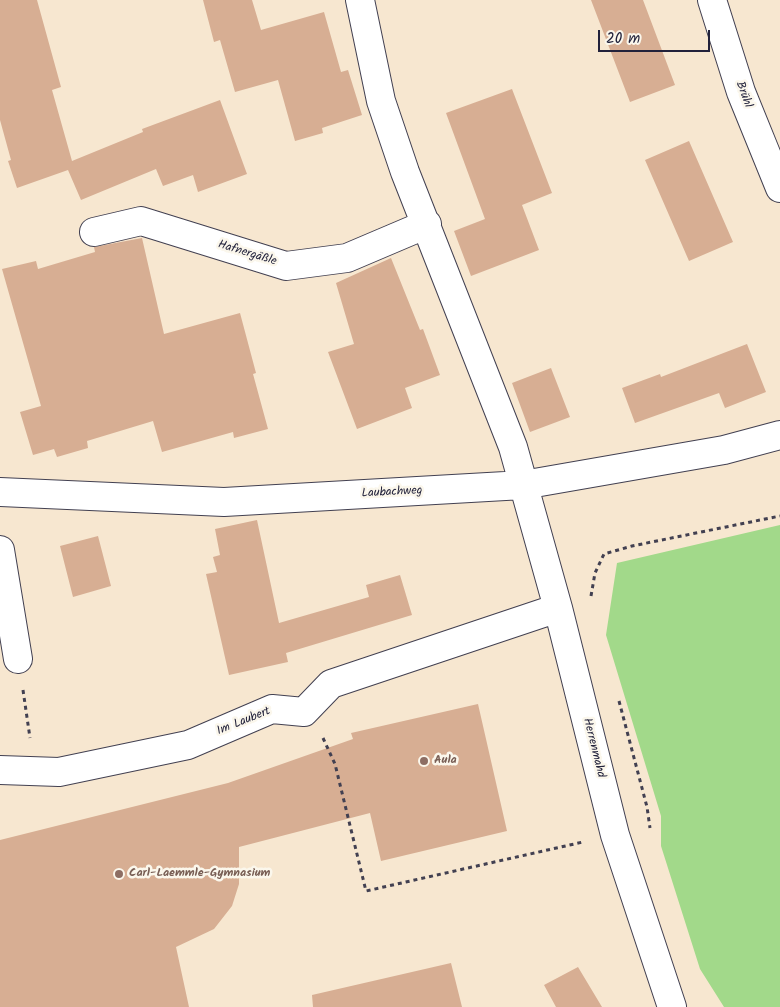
<!DOCTYPE html>
<html>
<head>
<meta charset="utf-8">
<style>
	body { margin:0 }
	#map { position:relative; width:780px; height:1007px; overflow:hidden; background:#f7e7d0; font-family:Kalam,sans-serif }
	canvas { display:block }
	.scale { position:absolute; left:598px; top:30px; width:112px; height:22px; box-sizing:border-box; border:2px solid #22223b; border-top:0; padding-left:6px; font-size:15px; line-height:18px; white-space:nowrap; color:#22223b; -webkit-text-stroke:4px #fbf7ec; paint-order:stroke }
</style>
</head>
<body>
<div id="map">
<canvas width="780" height="1007"></canvas>
<div class="scale">20 m</div>
</div>
<script>
const ctx = document.querySelector('canvas').getContext('2d');
ctx.lineJoin = 'round';
function paint(path, color) {
  ctx.fillStyle = color;
  ctx.fill(path, 'evenodd');
}
function trace(path, color, width, dash) {
  ctx.strokeStyle = color;
  ctx.lineWidth = width;
  ctx.lineCap = dash ? 'butt' : 'round';
  ctx.setLineDash(dash || []);
  ctx.stroke(path);
}
function label(font, color, halo, rows, align = 'center') {
  ctx.font = font + ' Kalam,sans-serif';
  ctx.lineWidth = 5;
  ctx.setLineDash([]);
  ctx.textBaseline = 'middle';
  ctx.strokeStyle = halo;
  ctx.fillStyle = color;
  for (const [text, x, y, turn = 0] of rows) {
    ctx.save();
    ctx.translate(x, y);
    ctx.rotate((+turn || 0) * Math.PI / 180);
    ctx.textAlign = isNaN(turn) ? turn : align;
    if (halo) ctx.strokeText(text, 0, 0);
    ctx.fillText(text, 0, 0);
    ctx.restore();
  }
}
paint(new Path2D(`
	M780,525V1007H724L700,969L661,846V816L606,635L617,563Z`), '#a2d98a');
paint(new Path2D(`
	M0,0H37L61,87L52,90L72,161L143,132L142,129L220,100L247,174L198,192L193,175L163,186L156,169L81,200L68,170L17,188L8,161L11,160L0,120Z
	M203,0H252L261,30L324,12L341,72L348,70L362,115L322,128L323,133L295,141L278,80L235,92L220,40L214,42Z
	M591,0H643L675,85L630,102Z
	M512,89L552,193L522,205L539,250L471,276L454,231L485,219L446,113Z
	M689,141L733,242L689,261L645,160Z
	M142,238L164,334L240,313L256,373L253,374L268,429L234,438L233,432L162,452L153,421L87,441L88,448L57,457L54,449L33,455L20,412L41,406L2,269L36,261L38,269L95,252L94,247Z
	M391,258L420,330L423,329L440,375L405,388L412,408L357,429L328,352L354,344L336,283Z
	M747,344L766,392L725,408L719,393L635,423L622,388L660,374L661,377Z
	M551,368L570,417L530,432L512,383Z
	M257,520L279,623L369,597L366,585L400,575L412,615L286,653L288,662L229,675L206,574L217,572L213,557L220,555L215,529Z
	M98,536L111,586L73,597L60,546Z
	M478,704L507,831L381,861L370,813L239,847V884L232,906L214,929L176,947L189,1007H0V840L228,783L353,739L351,733Z
	M451,963L462,1007H313L312,995Z
	M578,967L602,1007H556L544,985Z`), '#d7ae93');
const minor = new Path2D(`
	M360,0L381,101L405,172L513,447L558,608L615,835L672,1007
	M712,0L741,92L780,188
	M94,232L141,221L286,266L347,258L427,224
	M0,492L224,502L523,485L724,450L780,435
	M0,550L18,659
	M0,770L59,772L188,745L272,709L304,712L331,684L558,608`);
trace(minor, '#424051', 30);
trace(new Path2D(`
	M591,596L595,573L604,554L632,546L780,516
	M23,690L30,738
	M619,701L647,807L650,828
	M323,738L335,764L366,891L583,842`), '#424051', 3, [4, 4]);
trace(minor, '#fff', 28);
for (const [x, y, r, color] of [
	[424,761,5,"#8d6e63"],
	[119,874,5,"#8d6e63"]
]) {
  const dot = new Path2D();
  dot.arc(x, y, r, 0, 2 * Math.PI);
  ctx.fillStyle = color;
  ctx.fill(dot);
  trace(dot, '#fbf7ec', 2);
}
label('12px', '#22223b', '#fbf7ec', [
	["Brühl",743,95,70],
	["Hafnergäßle",247,254,17],
	["Laubachweg",392,493,-3],
	["Im Laubert",244,722,-22],
	["Herrenmahd",593,748,76]
]);
label('bold 12px', '#785e54', '#fbf7ec', [
	["Aula",434,761],
	["Carl-Laemmle-Gymnasium",129,874]
], 'left');
</script>
</body>
</html>
